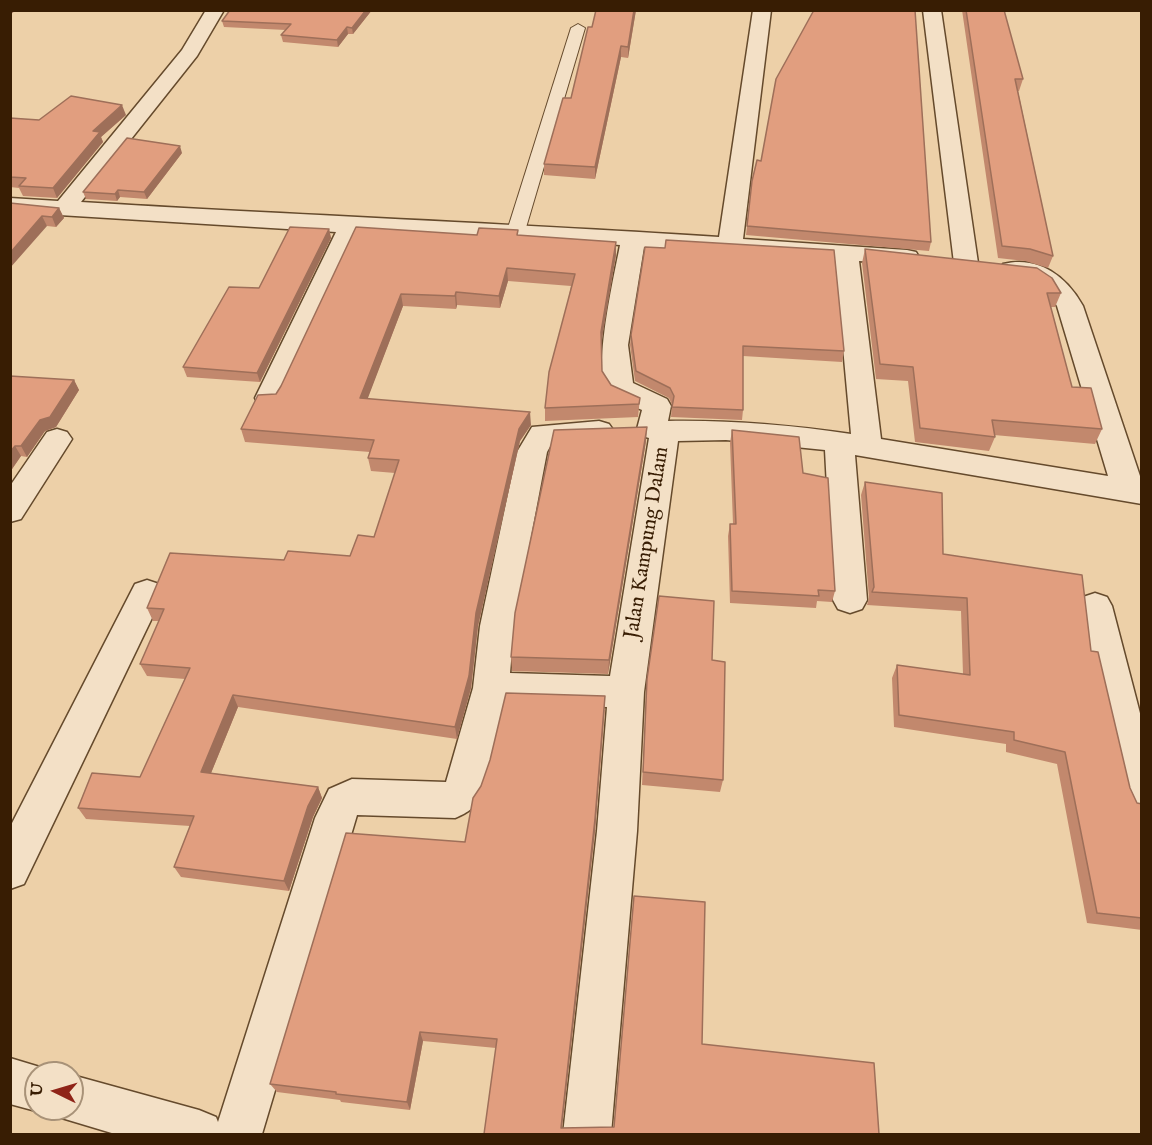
<!DOCTYPE html>
<html>
<head>
<meta charset="utf-8">
<style>
	body { margin:0 }
	#map { position:relative; width:1152px; height:1145px; overflow:hidden; background:#edd0a8; font-family:"IM FELL English",serif }
	canvas { display:block }
	.frame { position:absolute; inset:0; border:12px solid #381d03; pointer-events:none }
	.north { position:absolute; left:24px; top:1061px; width:60px; height:60px; box-sizing:border-box; background:#f3e0c6; border:2px solid #a89278; border-radius:50%; rotate:275deg; font-size:16px; font-weight:700; line-height:24px; text-align:center; color:#381d03 }
	.north::after { content:''; display:block; margin:auto; width:21px; height:27px; background:#8f2418; clip-path:polygon(50% 0,100% 100%,50% 72%,0 100%) }
</style>
</head>
<body>
<div id="map">
<canvas width="1152" height="1145"></canvas>
<div class="frame"></div>
<div class="north">U</div>
</div>
<script>
const ctx = document.querySelector('canvas').getContext('2d');
ctx.lineJoin = 'round';
function trace(path, color, width, dash) {
  ctx.strokeStyle = color;
  ctx.lineWidth = width;
  ctx.lineCap = dash ? 'butt' : 'round';
  ctx.setLineDash(dash || []);
  ctx.stroke(path);
}
function paint(path, color) {
  ctx.fillStyle = color;
  ctx.fill(path, 'evenodd');
}
function label(font, color, halo, rows, align = 'center') {
  ctx.font = font + ' "IM FELL English",serif';
  ctx.lineWidth = 4.5;
  ctx.setLineDash([]);
  ctx.textBaseline = 'middle';
  ctx.strokeStyle = halo;
  ctx.fillStyle = color;
  for (const [text, x, y, turn = 0] of rows) {
    ctx.save();
    ctx.translate(x, y);
    ctx.rotate((+turn || 0) * Math.PI / 180);
    ctx.textAlign = isNaN(turn) ? turn : align;
    if (halo) ctx.strokeText(text, 0, 0);
    ctx.fillText(text, 0, 0);
    ctx.restore();
  }
}
const lane = new Path2D(`
	M578,24L585,28L525,231L516,237L509,235L507,231L571,28Z`);
const street = new Path2D(`
	M206,10H224L197,56L81,202C293,215 506,223 719,237L753,10H771L743,239L907,250L916,252L919,257L916,262L907,264L859,261L881,439L1108,476L1057,306C1044,282 1028,280 1003,274L1000,269L1003,264C1039,255 1067,277 1083,306L1142,482V504L855,455L867,600L862,609L850,613L838,609L833,600L825,450L726,440L678,441L644,692L637,831L611,1134H563L597,831L607,707L505,704L481,794C475,808 469,812 455,818L357,815L262,1134H115L55,1116L53,1109H72V1075L199,1110L216,1117L218,1122L315,818L329,789L352,779L446,782L473,688L480,626L517,452L532,427L599,421L609,424L614,431L609,438L552,443L547,452L514,626L510,673L610,676L649,438L642,436L637,429L642,410C632,405 616,401 608,393C591,374 615,272 620,245L516,238L359,233L283,398L279,405L269,407L259,405L255,398L336,232L10,212V198L58,201L182,50ZM644,247L835,260L851,434C790,425 730,420 668,421L671,406L667,399L633,383L628,345Z
	M923,10H941L978,263L975,268L966,270L957,268L954,263Z
	M57,429L67,432L72,439L21,519L10,522V486L47,432Z
	M147,580L159,584L164,593L24,884L10,889V827L135,584Z
	M1095,593L1107,597L1112,606L1142,721V817L1128,812L1122,799L1078,606L1083,597Z
	M10,1058L53,1071L36,1073V1109H42L36,1111L10,1104Z`);
trace(lane, '#654a2c', 2);
trace(street, '#654a2c', 3);
paint(lane, '#f3e0c6');
paint(street, '#f3e0c6');
paint(new Path2D(`
	M372,10L353,34H348L338,47L283,42L281,35L286,30L224,27L222,21Z
	M596,10H636L628,58L621,57L595,179L544,175V164L571,98L592,27Z
	M962,10H1004L1023,79L1019,91H1018L1053,256L1048,268L1025,261L998,258Z
	M126,115L101,137L103,142L57,198L23,196L19,188L10,187V118L39,120Z
	M182,153L147,199L120,197L117,201L86,199L83,192Z
	M752,181L931,242L929,251L746,235Z
	M10,203L59,208L64,218L56,227L47,226Z
	M329,229L331,238L260,382L187,377L183,367Z
	M477,235H518L616,242V255L601,342L602,371L611,385L640,398L638,417L545,421V408L571,286L508,281L500,308L457,305L456,309L403,306L367,399L531,425L520,441L478,626L471,688L457,739L238,707L211,773L318,787L322,798L313,817L289,891L181,877L174,867L190,826L86,819L78,808L140,777L185,679L147,676L140,664L159,621H153L147,608L284,560L350,556L374,537L395,473L371,471L368,458L370,452L245,442L241,429L276,394L281,386Z
	M865,249L1061,293L1055,307H1051L1072,387L1102,429L1095,444L994,435L995,437L989,451L915,442L908,381L876,379L862,263Z
	M631,335L844,351L842,362L743,356V410L742,420L671,417L672,405L669,398L635,381L630,345Z
	M10,376L74,380L79,390L56,427L45,431L27,457L21,456L10,472Z
	M732,430L803,473L835,591L832,602L817,601L816,608L730,603L728,536L730,524H733L730,443Z
	M646,441L608,674L512,671L511,657Z
	M865,482L943,554L1091,651L1130,788L1137,803L1142,804V930L1087,923L1057,764L1006,752V744L894,727L892,678L897,665L963,674L961,611L867,605L869,598L861,495Z
	M647,679L723,780L720,792L642,785Z
	M605,709L595,831L562,1128L614,1127L702,1044L879,1134H484L496,1048L423,1041L410,1110L341,1102L340,1100L277,1092L270,1084L465,842Z`), '#c2886d');
paint(new Path2D(`
	M10,10H16L10,15Z
	M366,10H372L353,34L352,28Z
	M634,10H636L628,58V47Z
	M347,27L348,34L338,47L337,40Z
	M621,46V57L595,179V167Z
	M122,105L126,115L101,137L103,142L57,198L53,188L93,131Z
	M180,146L182,153L147,199L144,192Z
	M118,190L120,197L117,201L115,194Z
	M59,208L64,218L56,227L52,217Z
	M42,216L47,226L10,268V253Z
	M329,229L331,238L260,382L257,373Z
	M616,242V255L601,345V332Z
	M507,268L508,281L500,308L499,296Z
	M456,292L457,305L456,309L455,296Z
	M401,294L403,306L363,411L360,398Z
	M74,380L79,390L56,427L45,431L27,457L21,446L40,420Z
	M530,412L531,425L520,441L478,626L471,688L457,739L455,727L476,613L519,429Z
	M647,427L646,441L608,674L609,660Z
	M15,446L21,456L10,472V452Z
	M233,695L238,707L207,783L201,772Z
	M605,696L595,831L561,1134V1128Z
	M318,787L322,798L313,817L289,891L284,881L308,806Z
	M420,1032L423,1041L410,1110L407,1102Z`), '#9e6f59');
const building = new Path2D(`
	M230,10H366L352,28L347,27L337,40L281,35L291,24L222,21Z
	M596,10H634L628,47L621,46L595,167L544,164L563,98H571L588,27H592Z
	M814,10H915L931,242L747,226L752,181L757,160L761,161L776,79Z
	M966,10H1004L1023,79H1015L1053,256L1030,249L1002,246Z
	M71,96L122,105L93,131L100,132L53,188L19,186L26,178L10,177V118L39,120Z
	M127,138L180,146L144,192L118,190L115,194L83,192Z
	M10,203L59,208L52,217L42,216L10,253Z
	M290,227L329,229L257,373L183,367L229,287L259,288Z
	M356,227L477,235L479,228L518,230L517,235L616,242L601,332L602,371L611,385L640,398L639,404L545,408L549,372L575,274L507,268L499,296L456,292L455,296L401,294L360,398L530,412L519,429L476,613L469,676L455,727L233,695L201,772L318,787L308,806L284,881L174,867L194,816L78,808L92,773L140,777L190,668L140,664L164,609L147,608L170,553L284,560L288,551L350,556L358,535L374,537L399,460L368,458L374,440L241,429L258,395L276,394L281,386Z
	M666,240L834,250L844,351L743,346V410L672,407L674,396L670,388L636,371L631,335L645,247L665,248Z
	M865,249L1037,268L1052,278L1061,293H1047L1072,387L1091,388L1102,429L992,420L995,437L920,428L913,367L880,364Z
	M10,376L74,380L50,417L40,420L21,446H15L10,452Z
	M647,427L609,660L511,657L515,613L554,430Z
	M732,430L799,437L803,473L828,478L835,591L818,590L819,596L732,591L730,524H736Z
	M865,482L942,493L943,554L1082,575L1091,651L1098,652L1130,788L1137,803L1142,804V918L1097,913L1065,752L1014,740V732L899,715L897,665L970,675L967,598L872,592L874,587Z
	M659,596L714,601L712,660L725,662L723,780L643,772L647,679Z
	M506,693L605,696L595,819L561,1128L614,1127L634,896L705,902L702,1044L874,1063L879,1134H484L497,1039L420,1032L407,1102L336,1094V1092L270,1084L346,833L465,842L473,798L481,786L490,760Z`);
paint(building, '#e19e7f');
trace(building, '#9e6f59', 1.5);
label('21px', '#381d03', '#f3e0c6', [
	["Jalan Kampung Dalam",648,543,-81]
]);
</script>
</body>
</html>
